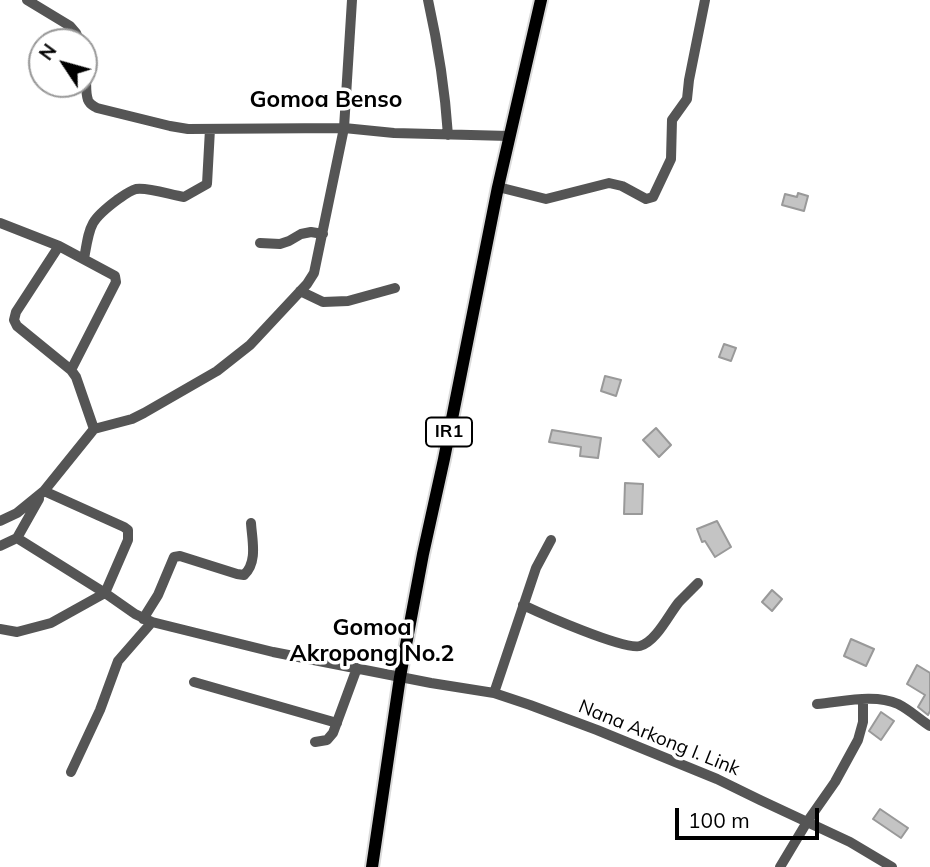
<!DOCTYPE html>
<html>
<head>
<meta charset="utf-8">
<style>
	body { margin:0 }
	#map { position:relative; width:930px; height:867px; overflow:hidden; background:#fff; font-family:Mulish,sans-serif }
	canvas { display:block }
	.north { position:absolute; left:28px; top:28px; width:70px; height:70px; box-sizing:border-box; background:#fff; border:2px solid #999; border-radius:50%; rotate:306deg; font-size:19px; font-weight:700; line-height:28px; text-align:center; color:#000 }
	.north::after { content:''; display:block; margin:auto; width:24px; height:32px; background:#000; clip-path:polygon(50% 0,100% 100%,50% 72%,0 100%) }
	.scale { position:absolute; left:675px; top:808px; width:144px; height:32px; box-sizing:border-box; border:4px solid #000; border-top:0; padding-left:9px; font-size:21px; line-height:24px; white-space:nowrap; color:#000; -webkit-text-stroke:5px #fff; paint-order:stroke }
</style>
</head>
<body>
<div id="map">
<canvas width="930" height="867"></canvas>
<div class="north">N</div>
<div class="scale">100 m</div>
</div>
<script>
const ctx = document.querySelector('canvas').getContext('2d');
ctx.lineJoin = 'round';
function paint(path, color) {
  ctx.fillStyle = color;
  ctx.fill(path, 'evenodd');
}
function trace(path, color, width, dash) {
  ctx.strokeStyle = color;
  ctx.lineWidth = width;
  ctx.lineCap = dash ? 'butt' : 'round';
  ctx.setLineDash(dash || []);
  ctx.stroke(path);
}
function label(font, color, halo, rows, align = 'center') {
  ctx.font = font + ' Mulish,sans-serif';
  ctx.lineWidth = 7;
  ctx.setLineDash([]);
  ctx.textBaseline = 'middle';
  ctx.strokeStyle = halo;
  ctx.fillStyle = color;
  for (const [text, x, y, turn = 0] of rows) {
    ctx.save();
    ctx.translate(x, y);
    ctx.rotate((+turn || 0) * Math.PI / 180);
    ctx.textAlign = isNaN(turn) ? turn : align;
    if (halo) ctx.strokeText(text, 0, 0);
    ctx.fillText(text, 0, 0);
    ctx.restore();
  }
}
const building = new Path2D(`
	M798,193L808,196L804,211L782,205L785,194L797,197Z
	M724,344L736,348L731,361L719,357Z
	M605,376L621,380L616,396L601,391Z
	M656,428L671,445L659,457L643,440Z
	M552,430L601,438L598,458L580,456L581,447L549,442Z
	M625,483L643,484L642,514H624Z
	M717,521L731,547L715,557L705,541L702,542L697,529Z
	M772,590L782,599L772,611L762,602Z
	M851,639L874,649L866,666L844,656Z
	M917,665L930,673V711L928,715L918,707L925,695L907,684Z
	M881,712L894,721L881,740L869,731Z
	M880,809L908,828L901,838L873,819Z`);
paint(building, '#c4c4c4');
trace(building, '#999', 2);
const major = new Path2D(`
	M372,867L400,677L423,554L444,459L498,187L541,0`);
trace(major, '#dbdbdb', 16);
trace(new Path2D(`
	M27,0L70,26L76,33L80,42
	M428,0C438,45 445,89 448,135
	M84,51C90,66 83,86 88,100C90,105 92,105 97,108L170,126L188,129L344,128L394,133L509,136
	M498,187L546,199L609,183L622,186L646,199L653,197L671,159L672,120L687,99L689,80L705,0
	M0,223L59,246L115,276L116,282L71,370
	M260,243L280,244L289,241L301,234L311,232L323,234
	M59,246L16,312L14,320L17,326L71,370L76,377L94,429
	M84,259C90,225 89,221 117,200C123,196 129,191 136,189C148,187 171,195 184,197L207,184L210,129
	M300,291L323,302L348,301L395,288
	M0,521L17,513L44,491L94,429L132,419L144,413L217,371L250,345L307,284L314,273L344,128L352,0
	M17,538L105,593L135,614L152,622L273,652L431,683L494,693L530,705L597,730L717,779L760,800L850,842L892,867
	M0,546L17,538L39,499
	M523,605C542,614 623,650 640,646C656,642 669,614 679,602C685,596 692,589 698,583
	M143,619L158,595L174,557L180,556L237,574L244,575C258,562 252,540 251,523
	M0,629L17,632L51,623L105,593L128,540V530L124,527L44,491
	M194,682L337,723
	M494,693L536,568L551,540
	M817,704C842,702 874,693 898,704C910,710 919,719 930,726
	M315,742L327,740L333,733L357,668
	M71,772L100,710L118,661L152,622
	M780,867L807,822L835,782L858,740L863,722V700`), '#555', 10);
trace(major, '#000', 12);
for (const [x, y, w] of [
	[449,432,46]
]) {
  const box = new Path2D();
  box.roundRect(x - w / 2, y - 14.5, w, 29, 5);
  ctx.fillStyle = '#fff';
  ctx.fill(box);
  trace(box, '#000', 2);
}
label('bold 18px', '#000', null, [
	["IR1",449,432]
]);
label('19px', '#000', '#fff', [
	["Nana Arkong I. Link",659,738,22]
]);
label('bold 23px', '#000', '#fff', [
	["Gomoa Benso",326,100],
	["Gomoa",372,628],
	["Akropong No.2",372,654]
]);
</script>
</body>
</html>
